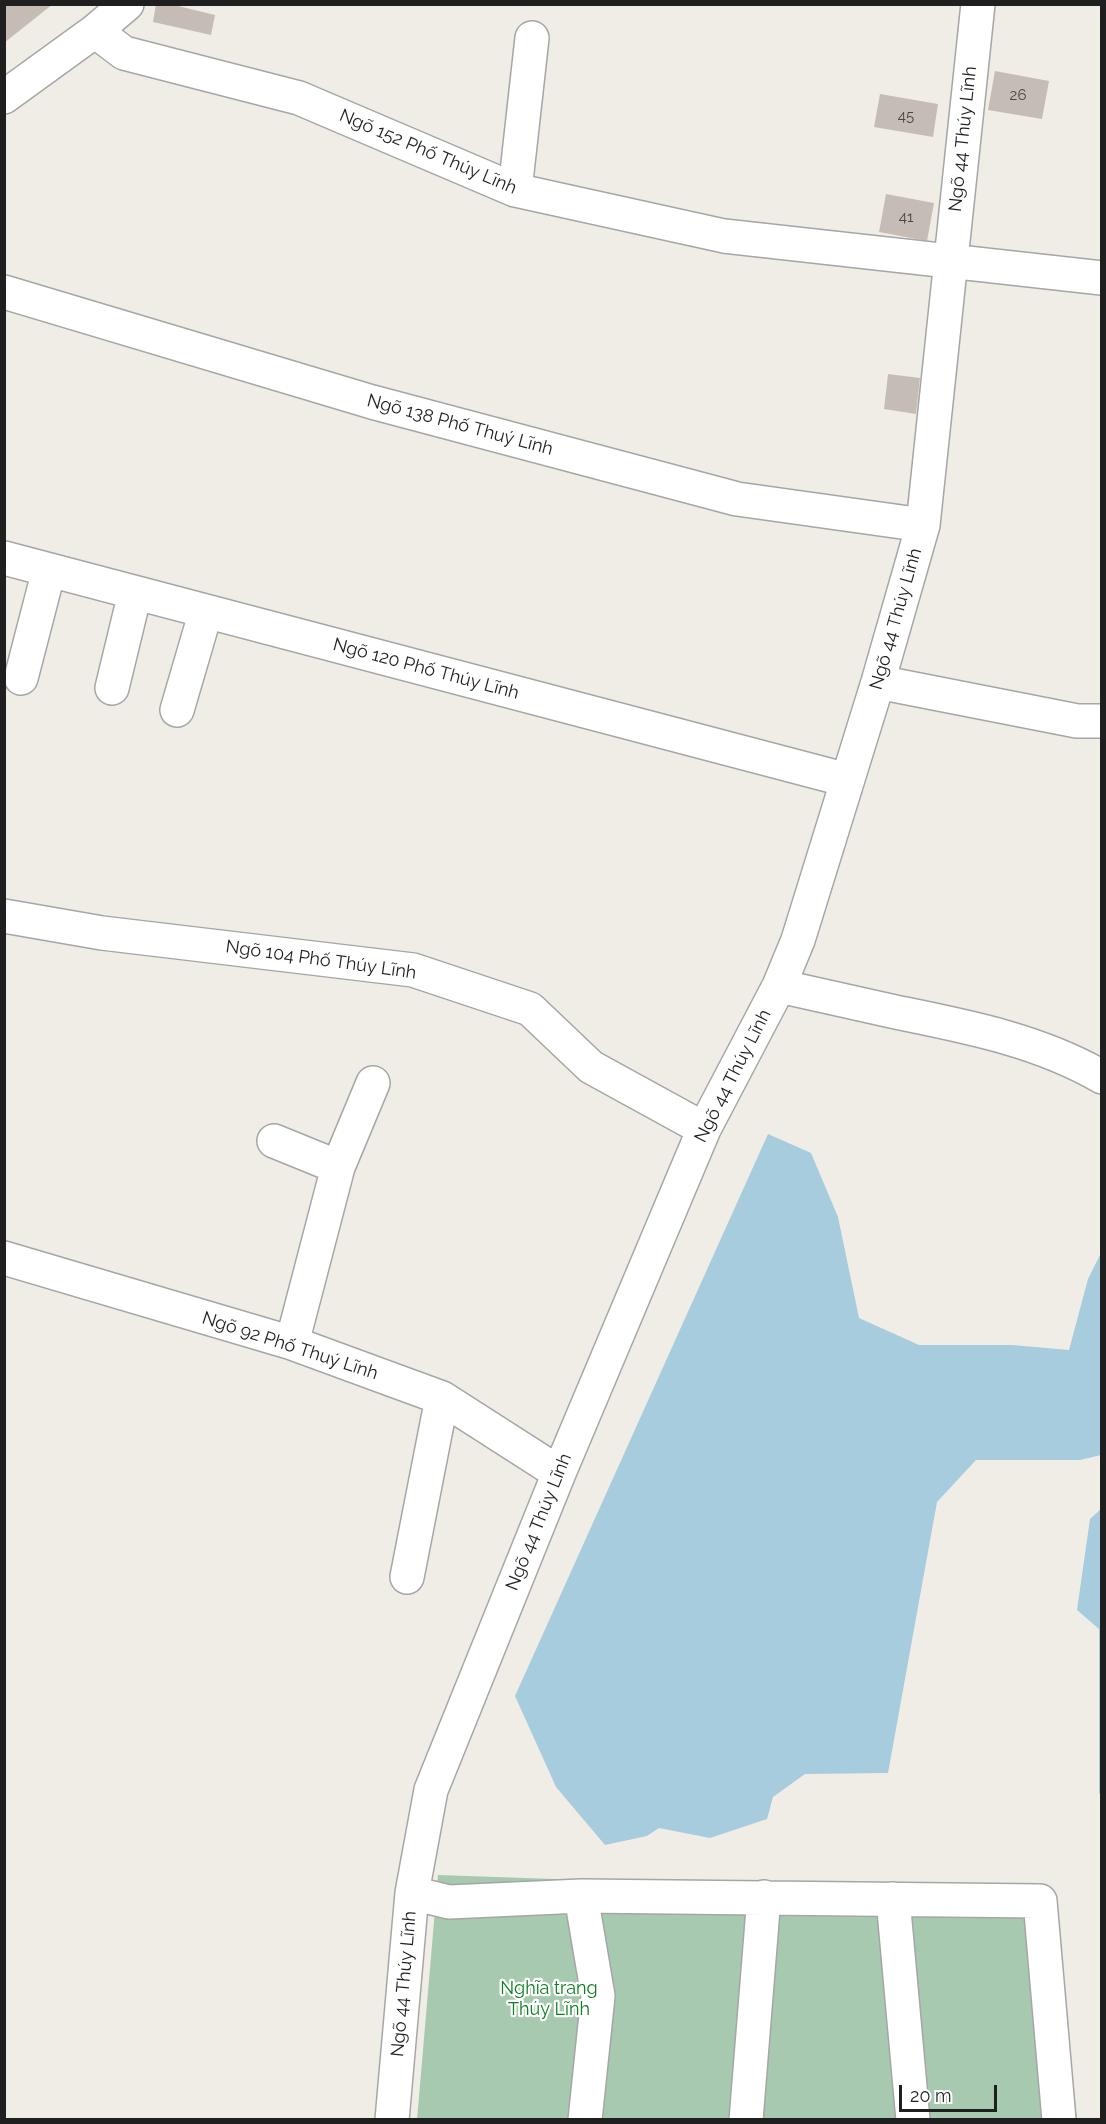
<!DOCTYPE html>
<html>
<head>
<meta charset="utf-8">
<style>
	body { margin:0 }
	#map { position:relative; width:1106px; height:2124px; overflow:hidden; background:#f0ede6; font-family:Raleway,sans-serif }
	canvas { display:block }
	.frame { position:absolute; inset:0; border:6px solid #1f1f1f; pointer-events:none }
	.scale { position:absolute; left:899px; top:2085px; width:98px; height:27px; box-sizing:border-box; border:3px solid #1f1f1f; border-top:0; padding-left:8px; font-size:18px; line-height:21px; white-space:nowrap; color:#1f1f1f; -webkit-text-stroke:4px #fff; paint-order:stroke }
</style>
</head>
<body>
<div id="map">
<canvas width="1106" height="2124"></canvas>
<div class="frame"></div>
<div class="scale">20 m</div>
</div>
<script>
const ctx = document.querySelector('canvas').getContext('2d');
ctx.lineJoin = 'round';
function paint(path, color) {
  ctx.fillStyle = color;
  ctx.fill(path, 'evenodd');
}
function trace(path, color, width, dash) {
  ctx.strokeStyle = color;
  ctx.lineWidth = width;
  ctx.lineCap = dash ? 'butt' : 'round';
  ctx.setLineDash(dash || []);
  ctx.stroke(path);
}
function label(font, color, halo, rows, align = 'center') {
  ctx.font = font + ' Raleway,sans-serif';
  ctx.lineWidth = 4.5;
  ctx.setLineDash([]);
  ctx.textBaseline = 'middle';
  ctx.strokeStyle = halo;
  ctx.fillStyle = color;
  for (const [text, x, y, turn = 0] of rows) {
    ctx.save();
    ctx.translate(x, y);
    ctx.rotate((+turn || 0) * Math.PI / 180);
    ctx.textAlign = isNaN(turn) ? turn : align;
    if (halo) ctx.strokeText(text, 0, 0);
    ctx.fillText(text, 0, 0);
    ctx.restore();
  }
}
paint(new Path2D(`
	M438,1875L1053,1896L1077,2119L417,2120Z`), '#a6c9af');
paint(new Path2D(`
	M768,1134L811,1153L838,1217L859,1318L919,1345H1012L1069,1350L1088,1279L1101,1253V1455L1080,1460H976L937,1502L888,1773L805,1774L773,1797L767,1819L710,1838L659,1828L647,1836L605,1845L556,1787L515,1696Z
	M1101,1509V1796L1099,1793V1629L1077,1610L1090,1519Z`), '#a6ccde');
paint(new Path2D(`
	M4,4H53L4,43Z
	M156,4H170L215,15L211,35L153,22Z
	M995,71L1049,81L1042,119L988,110Z
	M880,94L938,104L933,137L874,127Z
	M886,194L934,203L927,241L879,232Z
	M888,374L920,378L916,414L884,409Z`), '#c5bdb5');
const minor = new Path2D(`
	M95,31L124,53L299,98L515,190L724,236L1102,278
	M4,97L95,31L127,4
	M515,190L532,38
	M4,292L372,402L737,499L923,525
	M4,558L847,780
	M21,678L49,570
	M878,682L1077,721H1102
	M112,688L135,593
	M177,710L206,611
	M4,916L102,933L413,970L530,1009L591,1067L704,1129
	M779,986C819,995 860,1004 900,1013C969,1027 1040,1041 1102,1077
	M274,1141L338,1167
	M4,1258L292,1343L442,1398L559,1473
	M292,1343L338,1167L373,1083
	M407,1577L442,1398
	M412,1893L449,1902L581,1896L1040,1901L1059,2120
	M581,1896L598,1996L585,2120
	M893,1899L913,2120
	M392,2120L412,1893L431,1790L559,1473L704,1129L779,986L798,940L878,682L923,525L978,4
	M746,2120L764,1897`);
trace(minor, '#a6a6a6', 36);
trace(minor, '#fff', 33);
label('15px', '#484644', null, [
	["26",1018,95],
	["45",906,116],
	["41",906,217]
]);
label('18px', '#1f1f1f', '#fff', [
	["Ngõ 44 Thúy Lĩnh",963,139,-84],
	["Ngõ 152 Phố Thúy Lĩnh",428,152,23],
	["Ngõ 138 Phố Thuý Lĩnh",460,425,15],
	["Ngõ 44 Thúy Lĩnh",896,619,-74],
	["Ngõ 120 Phố Thúy Lĩnh",426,669,15],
	["Ngõ 104 Phố Thúy Lĩnh",321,960,8],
	["Ngõ 44 Thúy Lĩnh",733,1076,-63],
	["Ngõ 92 Phố Thuý Lĩnh",290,1346,18],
	["Ngõ 44 Thúy Lĩnh",539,1522,-68],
	["Ngõ 44 Thúy Lĩnh",404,1984,-85]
]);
label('18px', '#0b7f1f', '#fff', [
	["Nghĩa trang",549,1989],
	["Thúy Lĩnh",549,2010]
]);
</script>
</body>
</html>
